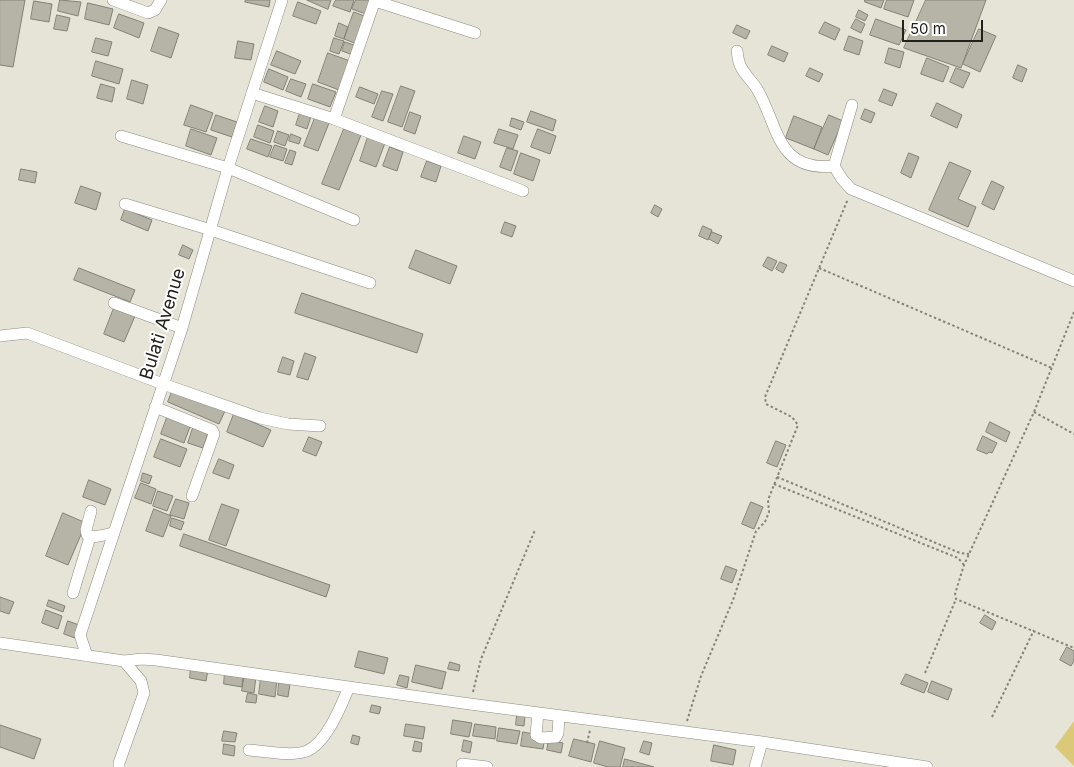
<!DOCTYPE html>
<html>
<head>
<meta charset="utf-8">
<style>
	body { margin:0 }
	#map { position:relative; width:1074px; height:767px; overflow:hidden; background:#e6e3d7; font-family:Inter,sans-serif }
	canvas { display:block }
	.scale { position:absolute; left:902px; top:20px; width:81px; height:22px; box-sizing:border-box; border:2px solid #22211c; border-top:0; padding-left:6px; font-size:15px; line-height:18px; white-space:nowrap; color:#22211c; -webkit-text-stroke:4px #fff; paint-order:stroke }
</style>
</head>
<body>
<div id="map">
<canvas width="1074" height="767"></canvas>
<div class="scale">50 m</div>
</div>
<script>
const ctx = document.querySelector('canvas').getContext('2d');
ctx.lineJoin = 'round';
function paint(path, color) {
  ctx.fillStyle = color;
  ctx.fill(path, 'evenodd');
}
function trace(path, color, width, dash) {
  ctx.strokeStyle = color;
  ctx.lineWidth = width;
  ctx.lineCap = dash ? 'butt' : 'round';
  ctx.setLineDash(dash || []);
  ctx.stroke(path);
}
function label(font, color, halo, rows, align = 'center') {
  ctx.font = font + ' Inter,sans-serif';
  ctx.lineWidth = 4;
  ctx.setLineDash([]);
  ctx.textBaseline = 'middle';
  ctx.strokeStyle = halo;
  ctx.fillStyle = color;
  for (const [text, x, y, turn = 0] of rows) {
    ctx.save();
    ctx.translate(x, y);
    ctx.rotate((+turn || 0) * Math.PI / 180);
    ctx.textAlign = isNaN(turn) ? turn : align;
    if (halo) ctx.strokeText(text, 0, 0);
    ctx.fillText(text, 0, 0);
    ctx.restore();
  }
}
paint(new Path2D(`
	M1074,721V766L1055,747Z`), '#dcc978');
const building = new Path2D(`
	M0,0H25L13,67L0,65Z
	M60,0L81,2L78,16L58,11Z
	M246,0H270L269,7L245,2Z
	M307,0H331L328,9Z
	M336,0H354L350,12L333,6Z
	M356,0H372L366,14L352,9Z
	M865,0H884L881,8L865,2Z
	M887,0H914L908,17L884,9Z
	M926,0H986L961,68L904,48Z
	M34,1L52,4L49,22L31,19Z
	M298,2L321,11L316,24L293,16Z
	M88,3L113,9L109,25L85,19Z
	M859,10L868,15L865,21L856,17Z
	M354,12L367,17L357,44L344,39Z
	M119,14L144,23L139,38L114,28Z
	M57,15L70,18L67,31L54,29Z
	M856,19L865,24L861,33L851,28Z
	M876,19L906,30L899,45L870,35Z
	M825,22L840,29L835,40L819,33Z
	M339,23L348,27L344,39L335,36Z
	M737,25L750,31L746,39L733,33Z
	M159,27L179,34L171,58L151,51Z
	M979,29L996,36L980,72L963,64Z
	M849,36L863,41L859,55L844,50Z
	M96,38L112,42L108,56L92,52Z
	M334,38L344,41L339,54L330,51Z
	M238,41L254,44L251,60L235,58Z
	M345,42L357,46L353,55L342,51Z
	M772,46L788,53L784,62L768,55Z
	M889,48L904,52L900,68L885,63Z
	M277,51L301,61L295,74L271,65Z
	M328,53L350,61L339,90L318,82Z
	M927,58L949,67L943,82L921,74Z
	M96,61L123,69L119,84L92,76Z
	M1018,65L1027,69L1022,82L1013,78Z
	M810,68L823,74L819,82L806,76Z
	M956,68L970,73L963,88L950,82Z
	M269,69L288,77L283,90L264,82Z
	M291,79L306,84L301,97L286,91Z
	M132,80L148,85L143,104L127,99Z
	M101,84L115,88L112,102L97,98Z
	M313,84L336,92L330,107L308,99Z
	M401,86L415,91L402,127L388,122Z
	M360,87L378,94L374,104L356,97Z
	M884,89L897,94L892,106L879,101Z
	M382,91L393,94L383,121L372,117Z
	M937,103L962,115L957,128L931,116Z
	M191,105L213,113L206,132L184,125Z
	M265,106L278,111L273,127L259,122Z
	M865,109L875,113L871,123L861,119Z
	M531,111L556,120L553,131L527,122Z
	M410,112L421,116L415,134L404,130Z
	M300,113L311,116L307,129L296,125Z
	M216,115L237,122L232,137L211,130Z
	M829,115L843,121L828,155L814,149Z
	M794,116L822,127L814,149L786,138Z
	M315,118L329,123L318,151L304,146Z
	M512,118L524,122L521,130L510,126Z
	M258,125L274,131L270,143L254,137Z
	M191,129L217,138L211,155L186,146Z
	M344,129L361,135L339,190L322,184Z
	M499,129L518,135L513,149L494,143Z
	M538,129L556,136L550,154L531,147Z
	M278,131L289,135L285,146L274,142Z
	M291,134L301,138L299,144L289,141Z
	M464,136L481,142L475,159L458,153Z
	M368,137L385,143L376,167L360,161Z
	M251,139L272,146L268,157L247,149Z
	M275,145L287,149L283,161L270,157Z
	M390,147L403,152L397,171L383,166Z
	M507,148L518,151L511,171L500,167Z
	M290,150L296,152L292,165L285,163Z
	M521,153L540,160L533,181L514,174Z
	M909,153L919,157L911,178L901,173Z
	M427,161L441,166L436,182L421,177Z
	M950,162L971,171L958,199L976,207L968,227L929,210Z
	M21,169L37,172L35,183L19,180Z
	M992,181L1004,187L994,210L982,204Z
	M81,186L101,193L96,210L75,203Z
	M655,205L662,209L658,217L651,213Z
	M125,209L152,220L148,231L121,220Z
	M505,222L516,226L512,237L501,233Z
	M703,226L712,230L708,240L699,236Z
	M712,232L722,236L718,244L709,239Z
	M183,245L193,250L189,259L179,255Z
	M416,250L457,266L450,284L409,268Z
	M768,257L777,261L772,271L763,266Z
	M780,262L787,265L783,273L776,269Z
	M79,268L135,290L130,302L74,280Z
	M302,293L423,334L417,353L295,313Z
	M114,308L135,316L124,342L104,334Z
	M305,353L316,357L308,380L297,377Z
	M283,357L294,361L290,375L278,372Z
	M173,389L225,411L219,424L168,402Z
	M234,414L271,430L263,447L227,432Z
	M168,415L191,424L184,443L161,434Z
	M990,422L1010,432L1006,442L986,432Z
	M193,428L208,433L203,448L188,443Z
	M983,436L997,443L992,453L989,452L987,454L977,450Z
	M309,437L322,442L316,456L303,451Z
	M161,439L187,449L180,467L154,457Z
	M776,441L786,445L777,467L767,463Z
	M219,459L234,465L229,479L213,473Z
	M143,473L152,476L149,484L141,481Z
	M89,480L111,489L105,505L83,497Z
	M141,483L156,489L151,504L135,498Z
	M158,491L173,496L167,511L153,506Z
	M176,499L189,503L184,519L170,515Z
	M751,502L763,507L754,529L742,524Z
	M222,504L239,510L226,546L209,540Z
	M154,509L171,516L163,537L146,531Z
	M63,513L86,523L68,565L46,556Z
	M172,518L184,522L181,530L170,526Z
	M184,534L330,585L326,597L180,546Z
	M726,566L737,570L732,583L721,579Z
	M0,597L14,602L9,614L0,611Z
	M49,600L65,606L63,612L47,606Z
	M46,610L62,616L58,629L42,623Z
	M985,615L996,622L992,630L980,623Z
	M68,621L79,625L75,638L64,634Z
	M1067,647L1074,651V661L1071,666L1060,660Z
	M359,651L388,658L384,674L355,667Z
	M450,662L460,665L459,671L448,669Z
	M416,665L446,672L442,689L412,682Z
	M191,667L208,670L206,681L190,678Z
	M225,672L243,675L242,687L224,684Z
	M245,674L256,676L254,693L242,691Z
	M906,674L928,683L924,693L901,684Z
	M400,675L409,677L407,688L397,685Z
	M261,678L277,680L275,697L259,694Z
	M932,681L952,689L948,700L928,692Z
	M279,682L290,684L288,697L278,695Z
	M248,693L257,695L256,703L246,702Z
	M372,705L381,707L379,714L370,712Z
	M517,715L525,716L524,726L516,725Z
	M453,720L472,723L469,737L451,734Z
	M406,724L425,727L423,739L404,736Z
	M475,724L496,727L495,739L473,736Z
	M0,725L41,739L34,759L0,747Z
	M499,728L520,731L517,744L497,741Z
	M224,731L237,733L235,742L222,741Z
	M523,732L545,736L543,749L521,746Z
	M353,735L360,737L358,745L351,743Z
	M574,739L595,744L591,762L569,756Z
	M464,740L472,742L470,753L462,751Z
	M549,740L563,743L561,753L547,750Z
	M415,741L422,743L421,752L413,751Z
	M600,741L625,748L620,767H608L594,763Z
	M644,741L652,743L649,755L640,752Z
	M224,744L235,746L234,756L223,754Z
	M714,745L736,750L733,765L711,761Z
	M625,759L654,767H623Z`);
paint(building, '#b6b3a7');
trace(building, '#838176', 1);
const minor = new Path2D(`
	M113,0L148,13L155,10L161,0
	M375,1L475,33
	M737,51C738,56 738,62 741,67C745,75 752,81 757,89C779,126 776,172 834,166
	M252,93L334,119L523,191
	M852,105L834,166L842,179L851,189L1074,281
	M334,119L375,0
	M121,136L228,168L354,220
	M125,204L211,230L370,283
	M114,303L182,328
	M0,336L27,333L163,384L260,418L288,424L320,426
	M155,407L212,430L214,434L192,496
	M91,511L86,530L87,535C94,539 106,534 114,533
	M73,593L90,537
	M0,643L124,661L142,659L156,660L470,704L762,742L927,767
	M87,656L80,635L182,328L228,168L282,0
	M538,713L536,735L541,738L556,737L558,733L559,716
	M249,750C265,751 292,757 307,751C327,742 341,706 349,687
	M462,764L487,767
	M119,767V763L144,693L141,681L124,661
	M755,767L762,742`);
trace(minor, '#8e8b80', 12);
trace(new Path2D(`
	M819,268L1052,368
	M1074,312L1034,412L964,565L955,594L956,599L1074,648
	M1034,412L1074,434
	M777,477L960,553L969,554
	M774,484L958,558L964,565
	M925,673L956,599
	M473,692L481,659L535,530
	M992,717L1034,630
	M687,721L701,676L733,600L756,531L765,522L769,512L768,500L798,425L792,417L766,404L765,397L848,199
	M587,743L590,730`), '#85837a', 2, [2.5, 2.5]);
trace(minor, '#fff', 11);
label('18px', '#22211c', '#fff', [
	["Bulati Avenue",163,324,-73]
]);
</script>
</body>
</html>
